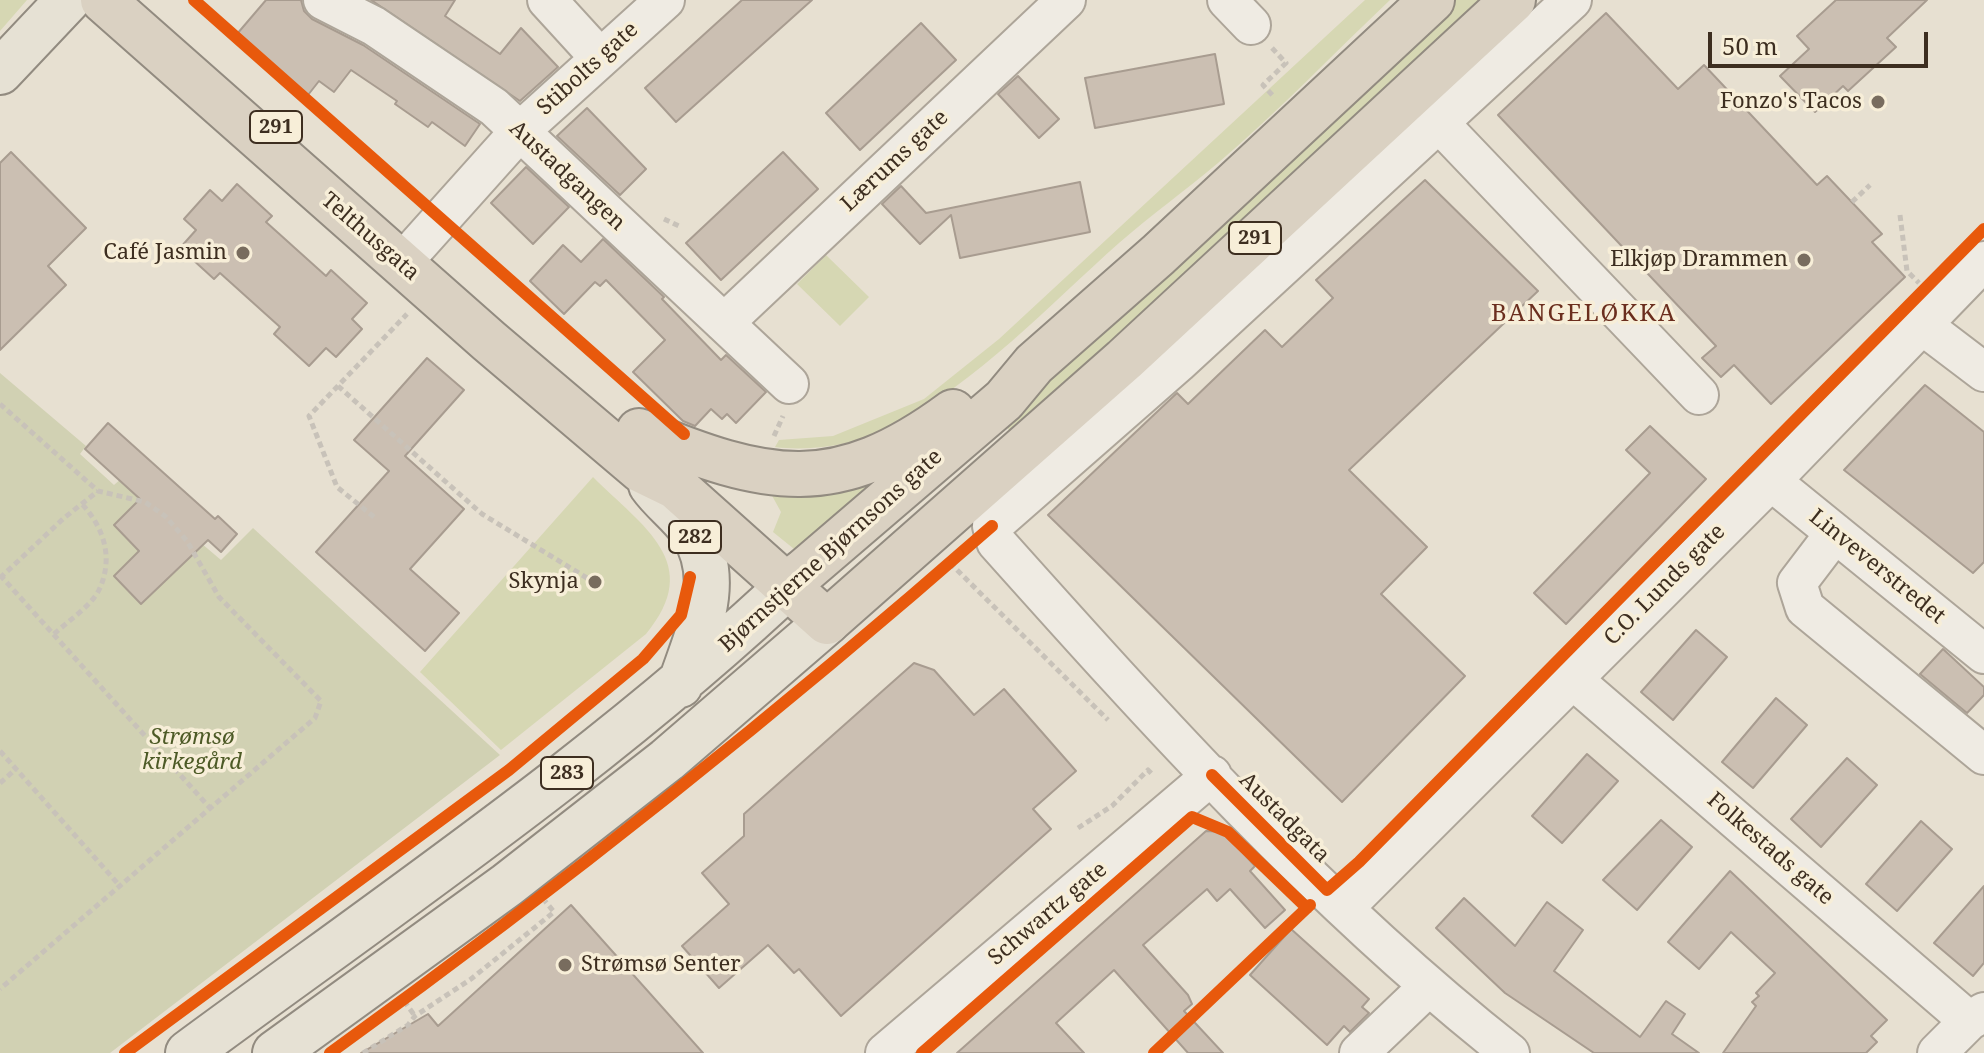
<!DOCTYPE html>
<html>
<head>
<meta charset="utf-8">
<style>
	body { margin:0 }
	#map { position:relative; width:1984px; height:1053px; overflow:hidden; background:#e7e0d1; font-family:"Noto Serif",serif }
	canvas { display:block }
	.scale { position:absolute; left:1708px; top:32px; width:220px; height:36px; box-sizing:border-box; border:4px solid #3d2e20; border-top:0; padding-left:10px; font-size:24px; line-height:28px; white-space:nowrap; color:#3d2e20; -webkit-text-stroke:6px #f7eed8; paint-order:stroke }
</style>
</head>
<body>
<div id="map">
<canvas width="1984" height="1053"></canvas>
<div class="scale">50 m</div>
</div>
<script>
const ctx = document.querySelector('canvas').getContext('2d');
ctx.lineJoin = 'round';
function paint(path, color) {
  ctx.fillStyle = color;
  ctx.fill(path, 'evenodd');
}
function trace(path, color, width, dash) {
  ctx.strokeStyle = color;
  ctx.lineWidth = width;
  ctx.lineCap = dash ? 'butt' : 'round';
  ctx.setLineDash(dash || []);
  ctx.stroke(path);
}
function label(font, color, halo, rows, align = 'center') {
  ctx.font = font + ' "Noto Serif",serif';
  ctx.lineWidth = 7;
  ctx.setLineDash([]);
  ctx.textBaseline = 'middle';
  ctx.strokeStyle = halo;
  ctx.fillStyle = color;
  for (const [text, x, y, turn = 0] of rows) {
    ctx.save();
    ctx.translate(x, y);
    ctx.rotate((+turn || 0) * Math.PI / 180);
    ctx.textAlign = isNaN(turn) ? turn : align;
    if (halo) ctx.strokeText(text, 0, 0);
    ctx.fillText(text, 0, 0);
    ctx.restore();
  }
}
paint(new Path2D(`
	M0,0H27L0,31Z
	M1365,0H1390C1333,54 1278,112 1218,163C1186,190 1151,215 1119,243C1047,307 979,381 893,426C859,444 813,452 775,447L779,440L833,436L924,399L999,339Z
	M1453,0H1483L1014,440L1004,421Z
	M826,255L869,297L840,326L797,284Z
	M593,477C643,527 705,563 646,634L501,750L420,672Z
	M876,480L878,482L799,553L773,532L781,512L770,492Z`), '#d6d7b3');
paint(new Path2D(`
	M0,373L86,446L80,454L114,485L123,477L221,560L253,528L500,755L110,1053H0Z`), '#d1d1b3');
const building = new Path2D(`
	M266,0H301L304,11L312,19L363,45L480,124L465,146L432,122L428,127L395,104L397,101L351,70L334,92L319,81L308,95L237,34Z
	M371,0H455L445,16L500,54L521,28L558,67L520,101Z
	M742,0H812L676,122L645,88Z
	M1836,0H1927L1887,38L1896,47L1848,91L1843,86L1815,112L1780,76L1809,49L1797,36Z
	M1606,13L1678,89L1704,65L1817,185L1827,176L1882,234L1872,242L1905,277L1771,404L1734,365L1721,377L1702,358L1716,346L1498,115Z
	M921,23L956,60L860,150L826,113Z
	M1215,54L1224,104L1095,128L1085,78Z
	M1018,76L1059,119L1039,138L998,94Z
	M587,108L646,169L620,195L557,136Z
	M11,152L86,228L48,266L66,285L0,350V163Z
	M783,152L818,189L721,280L686,243Z
	M526,167L569,207L533,244L491,203Z
	M1425,180L1538,291L1349,470L1427,547L1381,594L1465,676L1342,802L1048,515L1177,393L1188,404L1265,330L1282,347L1333,298L1316,280Z
	M1080,182L1090,232L960,258L951,215L920,244L882,204L901,186L926,213Z
	M237,184L272,216L266,222L326,276L331,270L367,303L352,319L362,329L336,357L326,348L309,366L274,334L280,327L220,273L214,279L180,248L196,230L184,219L210,190L222,201Z
	M603,239L664,297L662,299L721,360L726,355L766,392L736,423L727,414L722,419L711,409L695,426L683,421L633,372L665,340L606,280L600,286L595,282L564,314L530,281L563,245L581,262Z
	M427,358L464,390L405,456L464,509L410,569L459,613L425,651L316,552L389,471L354,440Z
	M1925,385L1984,432V562L1973,573L1844,470Z
	M108,423L215,519L218,516L237,534L221,552L208,540L141,604L114,576L139,551L114,525L140,499L85,449Z
	M1650,426L1706,479L1566,624L1534,593L1650,473L1626,450Z
	M1696,630L1727,657L1673,720L1641,692Z
	M1943,649L1984,687V695L1967,713L1920,674Z
	M914,663L934,670L974,715L1004,689L1076,771L1033,809L1051,829L841,1016L799,969L794,973L768,945L719,988L682,946L729,904L702,873L744,836V814Z
	M1776,698L1807,725L1753,788L1722,762Z
	M1587,754L1618,781L1562,843L1532,816Z
	M1847,758L1877,785L1821,847L1791,819Z
	M1661,820L1692,847L1637,910L1603,880Z
	M1921,821L1952,849L1897,911L1866,884Z
	M1206,831L1224,832L1255,866L1250,871L1285,910L1265,928L1230,889L1217,901L1207,889L1143,945L1188,995L1192,1004L1184,1011L1223,1053H1188L1114,970L1056,1023L1084,1053H957Z
	M1730,871L1887,1020L1871,1036L1877,1042L1866,1053H1723L1756,1006L1752,1002L1759,996L1756,993L1775,973L1731,932L1699,969L1668,942Z
	M1984,886V963L1973,976L1934,943Z
	M1464,898L1515,946L1547,902L1583,930L1554,971L1640,1037L1666,1001L1685,1014L1672,1034L1699,1053H1594L1505,993L1436,928Z
	M571,905L703,1053H361L428,1014L438,1026Z
	M1291,929L1369,999L1362,1007L1369,1013L1350,1032L1344,1026L1327,1045L1250,975Z`);
paint(building, '#cbbfb2');
trace(building, '#a89c90', 2);
const minor = new Path2D(`
	M323,0L374,26L494,107L789,384
	M547,0L600,58
	M1227,0L1251,25
	M1439,123L1699,395
	M416,247L519,132L665,0
	M724,323L1066,0
	M1922,325L1984,372
	M995,474L992,526L996,542C1156,721 1321,904 1510,1053
	M1771,481L1984,654
	M992,526L1178,363L1572,0
	M1835,533L1797,583L1805,608L1984,755
	M1571,678L1969,1021
	M1345,907L1771,481L1984,261
	M885,1053L1212,775
	M1359,1053L1427,988
	M1937,1053L1969,1021L1984,1012`);
const major = new Path2D(`
	M0,72L68,0
	M651,485C663,502 681,514 692,531C724,581 697,634 680,685
	M188,1053C397,899 614,752 802,573
	M275,1053L507,885L667,760L827,622`);
const highway = new Path2D(`
	M103,0L489,341L641,470L676,487L827,622
	M639,431C768,484 835,499 953,412
	M802,573L1004,400L1034,364L1158,255L1432,0
	M827,622L1124,360L1513,0`);
trace(minor, '#ada599', 42);
trace(major, '#928b80', 48);
trace(highway, '#928b80', 48);
trace(new Path2D(`
	M1272,48L1286,63L1263,85L1275,98
	M1852,202L1870,185
	M1900,215L1907,271L1919,283
	M664,219L681,227
	M338,386L482,514L587,578
	M0,404L98,491L145,502L165,516L187,541L219,597L321,701L315,718L0,989
	M774,436L783,416
	M374,517L337,487L309,416L407,314
	M950,563L1108,720
	M0,575L210,808
	M0,578L64,518L98,491
	M54,634C67,622 91,606 99,590C114,558 104,528 82,504
	M0,751L120,886
	M0,783L16,769
	M1078,828L1112,806L1148,770L1154,776
	M404,1001L415,1016
	M363,1053L408,1025L415,1016L471,979L554,912L545,901`), '#c8c2b9', 5, [6, 4]);
trace(minor, '#efebe3', 38);
trace(major, '#e6e1d4', 44);
trace(highway, '#dad1c2', 44);
trace(new Path2D(`
	M194,0L684,434
	M1212,775L1327,890L1359,862L1984,229
	M125,1053L509,770L643,659L681,615L690,577
	M330,1053C559,888 780,712 992,526
	M922,1053L1192,817L1228,832L1307,908
	M1154,1053L1310,905`), '#e8590c', 12);
for (const [x, y, r, color] of [
	[1878,102,8,"#786c5e"],
	[243,253,8,"#786c5e"],
	[1804,260,8,"#786c5e"],
	[595,582,8,"#786c5e"],
	[565,965,8,"#786c5e"]
]) {
  const dot = new Path2D();
  dot.arc(x, y, r, 0, 2 * Math.PI);
  ctx.fillStyle = color;
  ctx.fill(dot);
  trace(dot, '#f7eed8', 3);
}
for (const [x, y, w] of [
	[276,127,52],
	[1255,238,52],
	[695,537,52],
	[567,773,52]
]) {
  const box = new Path2D();
  box.roundRect(x - w / 2, y - 16, w, 32, 6);
  ctx.fillStyle = '#f7eed8';
  ctx.fill(box);
  trace(box, '#3d2e20', 2);
}
label('bold 20px', '#3d2e20', null, [
	["291",276,127],
	["291",1255,238],
	["282",695,537],
	["283",567,773]
]);
label('22px', '#3d2e20', '#f7eed8', [
	["Stibolts gate",588,69,-42],
	["Lærums gate",895,161,-43],
	["Austadgangen",567,176,43],
	["Telthusgata",370,237,41],
	["Bjørnstjerne Bjørnsons gate",831,551,-42],
	["Linveverstredet",1877,567,39],
	["C.O. Lunds gate",1665,585,-45],
	["Austadgata",1284,818,45],
	["Folkestads gate",1770,849,41],
	["Schwartz gate",1048,914,-40]
]);
label('22px', '#3d2e20', '#f7eed8', [
	["Fonzo's Tacos",1862,102],
	["Café Jasmin",227,253],
	["Elkjøp Drammen",1788,260],
	["Skynja",579,582],
	["Strømsø Senter",581,965,"left"]
], 'right');
label('italic 22px', '#4d5a26', '#f7eed8', [
	["Strømsø",192,738],
	["kirkegård",192,763]
]);
ctx.letterSpacing = '2px';
label('24px', '#6b2e1e', '#f7eed8', [
	["BANGELØKKA",1584,314]
]);
ctx.letterSpacing = '0px';
</script>
</body>
</html>
